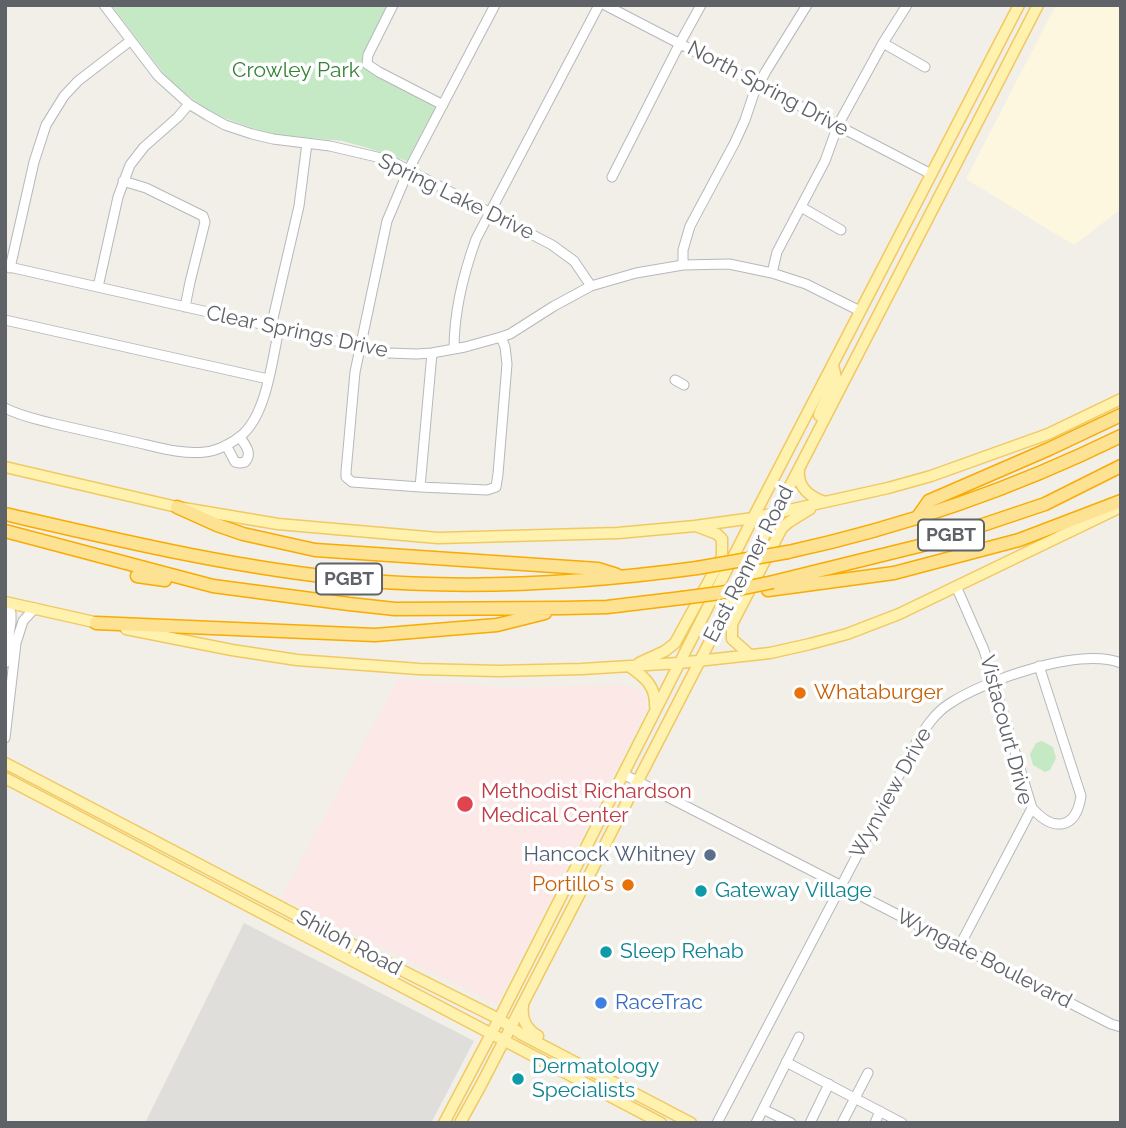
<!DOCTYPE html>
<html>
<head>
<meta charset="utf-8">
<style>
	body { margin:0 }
	#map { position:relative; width:1126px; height:1128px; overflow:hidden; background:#f1efe8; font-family:Raleway,sans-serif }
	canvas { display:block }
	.frame { position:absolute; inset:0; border:7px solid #5f6368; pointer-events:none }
</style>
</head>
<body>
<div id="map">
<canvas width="1126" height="1128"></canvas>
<div class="frame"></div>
</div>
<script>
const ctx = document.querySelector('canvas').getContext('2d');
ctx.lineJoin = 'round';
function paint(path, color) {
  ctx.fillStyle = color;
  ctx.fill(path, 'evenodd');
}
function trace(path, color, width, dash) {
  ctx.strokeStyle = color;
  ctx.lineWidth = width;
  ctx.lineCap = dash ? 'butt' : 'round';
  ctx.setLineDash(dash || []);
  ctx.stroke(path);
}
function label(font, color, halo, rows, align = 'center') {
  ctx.font = font + ' Raleway,sans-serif';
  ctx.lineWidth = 7;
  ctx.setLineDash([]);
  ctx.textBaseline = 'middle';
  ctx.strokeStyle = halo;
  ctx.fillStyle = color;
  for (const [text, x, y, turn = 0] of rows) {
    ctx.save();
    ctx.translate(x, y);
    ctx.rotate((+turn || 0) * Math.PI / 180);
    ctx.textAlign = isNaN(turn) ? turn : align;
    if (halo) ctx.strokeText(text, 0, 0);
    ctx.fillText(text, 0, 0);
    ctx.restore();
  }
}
paint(new Path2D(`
	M1056,5H1121V209L1074,245L966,179Z`), '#fef7e0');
paint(new Path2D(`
	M244,923L474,1041L431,1123H145Z`), '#e0deda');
paint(new Path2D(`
	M398,679L507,688L622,685L635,688L646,697V710L497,1004L281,898Z`), '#fce8e6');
paint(new Path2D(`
	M111,5H388L363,56L370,70L436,107L407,161L368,148L343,141L269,134L216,115L181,91L164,74Z
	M1042,741L1053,747L1056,758L1050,770L1045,772L1033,765L1030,754L1036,743Z`), '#c5e8c5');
const minor = new Path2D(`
	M104,5L158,76L189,104L207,115L225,125L252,134L273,139L330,146L381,158L397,164L552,245L574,261L591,286
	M393,5L368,55L367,64L379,72L443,105
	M495,5L409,169L387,221L355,372L346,472V477L352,482L420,487L487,490L496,487L498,474L507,364L505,347L501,337
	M605,5L931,174
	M883,43L925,67
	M612,177L680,43L701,5
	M123,181L146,188L203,216L205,222L190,282L185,307
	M801,207L841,230
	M683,265V250L690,226L735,142L745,120L754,93L766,71L807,5
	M5,266L389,353L416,354L432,353L465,347L501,337L510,334L554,306L591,286L636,273L683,265L729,264L772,273L806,284L860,311
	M10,268L34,162L46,125L64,96L78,81L130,41
	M772,273L777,252L825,161L838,125L883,43L907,5
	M98,287L118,197L130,165L144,147L178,117L189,104
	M5,320L268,379
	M271,327L299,206L307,143
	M454,349C454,310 463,275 476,239L599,5
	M675,380L684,385
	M5,408C20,416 36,419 51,423C78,429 104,435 130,441C154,446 180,455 205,452C217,451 233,443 243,434C267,412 272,360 279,329
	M226,445L235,462L240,463L245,462C253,453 245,445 240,437
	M420,487L432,353
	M956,586L984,650L1032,808L959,947
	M5,663L11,622V613L6,602
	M5,738L16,643L23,621L35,608
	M623,774L1111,1024L1121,1027
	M1032,808C1053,832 1076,830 1081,796L1039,666
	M786,1062L902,1123
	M763,1109L791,1123
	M717,1123L917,741C926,727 935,713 949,704C985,680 1079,647 1121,663
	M756,1123L799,1037
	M810,1123L829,1084
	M842,1123L868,1073
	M875,1123L880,1111`);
const major = new Path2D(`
	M824,419L819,415L820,412L836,378L833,365
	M5,467L177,507L278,524L438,538L618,533L695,526L753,518L888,488L931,476L1048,434L1121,399
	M799,470C797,487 810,497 825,502
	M5,602L103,624
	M126,629L232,650L297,660L419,669L498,671L582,669L679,663L770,653L810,644L847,634L899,614L1121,507
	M750,655L732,639V624L782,528L789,522L810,509
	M639,663L665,651L675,643L722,557V539L717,534L696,526
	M630,667C645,677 656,687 655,706
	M5,763L409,974L499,1019L521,1034L691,1123
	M5,778L661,1123
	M523,1006C521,1019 527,1030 538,1036
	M444,1123L499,1019L753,518L1019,5
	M460,1123L481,1085L1038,5`);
const highway = new Path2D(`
	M177,507L217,525L243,534L315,550L598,569L617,575
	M5,514C122,541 239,569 359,580C471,590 586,583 697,568
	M917,518L929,501L1049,449L1121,415
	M5,531L213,586L349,604L395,609L564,608L607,607L682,598
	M788,552C903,527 1015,488 1121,436
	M137,576L165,580
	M773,582L923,545L1045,504L1121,466
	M768,590L894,573L1019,540L1121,501
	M96,623L375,635L497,625L545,613`);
trace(minor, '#b5b8bc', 11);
trace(major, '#f2c960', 13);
trace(highway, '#f9ab00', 15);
trace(minor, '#fff', 9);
trace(major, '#fff2af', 10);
trace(highway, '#fde293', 12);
const highwayBridge = new Path2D(`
	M697,568L788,552
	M682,598L720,593L773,582`);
trace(highwayBridge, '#f9ab00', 15, []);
trace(highwayBridge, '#fde293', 12);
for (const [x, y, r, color] of [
	[800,693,7,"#e8710a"],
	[465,804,9,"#e0444e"],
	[710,855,7,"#5c6f8a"],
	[628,885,7,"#e8710a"],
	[701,891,7,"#0f9aa8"],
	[606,952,7,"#0f9aa8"],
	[601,1003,7,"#3f7fe0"],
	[518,1079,7,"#0f9aa8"]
]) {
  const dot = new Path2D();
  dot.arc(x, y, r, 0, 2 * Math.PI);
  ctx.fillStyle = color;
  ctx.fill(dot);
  trace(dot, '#fff', 2.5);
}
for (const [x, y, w] of [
	[951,535,66],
	[349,579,66]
]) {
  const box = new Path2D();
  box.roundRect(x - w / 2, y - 15.5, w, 31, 5);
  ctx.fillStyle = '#fff';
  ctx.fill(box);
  trace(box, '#5f6368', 2);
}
label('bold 19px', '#5f6368', null, [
	["PGBT",951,535],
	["PGBT",349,579]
]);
label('21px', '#348238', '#fff', [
	["Crowley Park",296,71]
]);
label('21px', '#5f6368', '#fff', [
	["North Spring Drive",768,89,28],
	["Spring Lake Drive",456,197,26],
	["Clear Springs Drive",297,332,12],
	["East Renner Road",749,564,-63],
	["Vistacourt Drive",1006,730,75],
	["Wynview Drive",891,793,-61],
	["Shiloh Road",349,943,28],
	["Wyngate Boulevard",984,959,27]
]);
label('21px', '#c56008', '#fff', [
	["Whataburger",814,693],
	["Portillo's",614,885,"right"]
], 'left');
label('21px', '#be3a42', '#fff', [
	["Methodist Richardson",481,792],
	["Medical Center",481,816]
], 'left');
label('21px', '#4e5e75', '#fff', [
	["Hancock Whitney",696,855]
], 'right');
label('21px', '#0d838f', '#fff', [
	["Gateway Village",715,891],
	["Sleep Rehab",620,952],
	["Dermatology",532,1067],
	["Specialists",532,1091]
], 'left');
label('21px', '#366cbe', '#fff', [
	["RaceTrac",615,1003]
], 'left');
</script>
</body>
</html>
